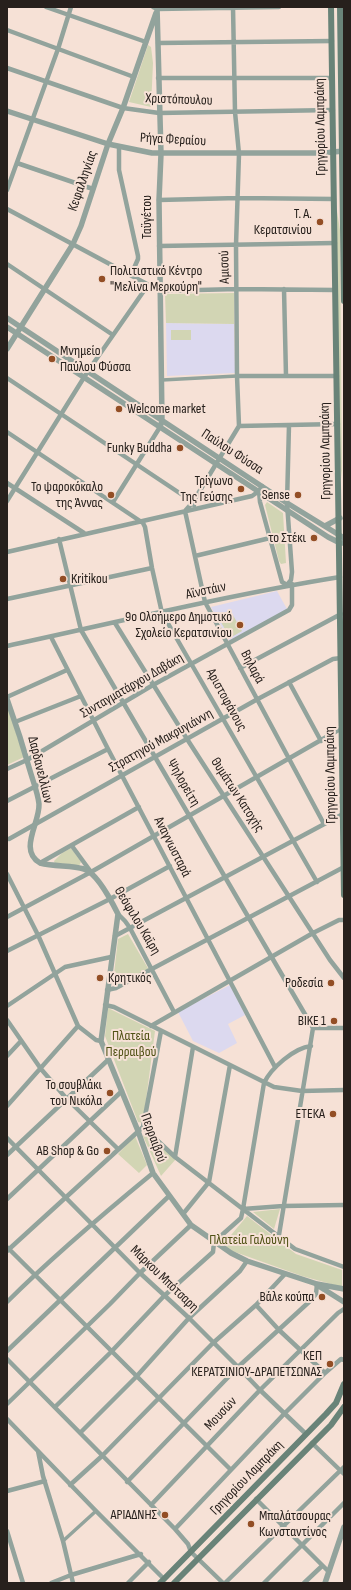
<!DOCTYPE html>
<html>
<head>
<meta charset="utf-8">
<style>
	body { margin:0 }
	#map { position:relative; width:351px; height:1590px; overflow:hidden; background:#f6e1d6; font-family:"Sofia Sans Condensed",sans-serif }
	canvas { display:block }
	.frame { position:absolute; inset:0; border:8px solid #27201c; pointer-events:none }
</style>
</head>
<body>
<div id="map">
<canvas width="351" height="1590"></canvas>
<div class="frame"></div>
</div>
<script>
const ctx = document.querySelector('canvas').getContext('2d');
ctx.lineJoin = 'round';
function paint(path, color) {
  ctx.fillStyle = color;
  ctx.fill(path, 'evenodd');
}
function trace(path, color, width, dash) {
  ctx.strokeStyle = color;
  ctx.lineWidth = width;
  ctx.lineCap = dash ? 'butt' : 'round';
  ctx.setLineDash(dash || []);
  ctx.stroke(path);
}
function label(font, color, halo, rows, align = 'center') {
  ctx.font = font + ' "Sofia Sans Condensed",sans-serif';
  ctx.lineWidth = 4;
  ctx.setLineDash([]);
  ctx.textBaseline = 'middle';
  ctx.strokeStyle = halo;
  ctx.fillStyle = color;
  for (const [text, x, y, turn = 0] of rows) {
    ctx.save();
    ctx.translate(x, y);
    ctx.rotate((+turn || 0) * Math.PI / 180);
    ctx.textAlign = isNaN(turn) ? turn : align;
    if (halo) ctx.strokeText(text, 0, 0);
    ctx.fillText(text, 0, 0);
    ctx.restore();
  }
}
paint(new Path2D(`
	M166,323L234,324L235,373L167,376Z
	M277,591L287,609L230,642L211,607Z
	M230,985L245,1015L228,1024L237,1043L219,1053L193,1041L178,1012Z`), '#dcd9ef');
paint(new Path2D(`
	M148,45L151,47L153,63L151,107L129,102Z
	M337,211L340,230L342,479L340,462L335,243Z
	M234,293V324L166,323L165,294Z
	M171,330H191V340H171Z
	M267,502L283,513L286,563L281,564L279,561L265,505Z
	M230,610L242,631L230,638L218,617Z
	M7,705L24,757L7,765Z
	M71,848L81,862L79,866L55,864L54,861L62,853Z
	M128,934L149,970L115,987L113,982L118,939Z
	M108,1008L155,1031L143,1123L138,1122L105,1036Z
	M144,1134L176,1159L161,1176L143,1136Z
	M135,1136L147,1165L139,1173L118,1154Z
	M280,1209L274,1229L253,1212Z
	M247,1216L296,1254L342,1270V1287L302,1276L221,1247Z`), '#d2d5b4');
trace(new Path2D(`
	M162,380L237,376
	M63,1541L96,1511`), '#92a39c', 3.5);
trace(new Path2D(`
	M46,7L146,42
	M153,7L157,9L279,7
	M233,7L235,112L239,154L236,245L237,376L239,426L193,502L185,511L205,602L324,824
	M7,30L134,77
	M158,43L332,41
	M7,68L123,108L159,113L333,110
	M158,78H332
	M119,147V170L138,256V259L131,275
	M17,163L93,189
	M7,190L58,49L71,7
	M159,200L238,198L334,199
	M7,209L160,291L237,289L335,290
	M159,246L335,243
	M7,264L113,335
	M284,289L286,376
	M237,376H337
	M7,378L193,502L194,505
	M239,426L338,424
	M7,432L143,523L145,527L152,568L162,613L317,882
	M7,483L84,533
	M259,491L260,502L282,582L287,585
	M7,501L88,371L148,285
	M113,502L160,427
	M59,539L81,630L313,1028
	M7,552L252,496L259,491L262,486
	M195,556L270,538
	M287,585L291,580L292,572L287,503L289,425
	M7,599L152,568
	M115,623L187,739L330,960L344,978
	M51,637L108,749L275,1067
	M7,646C118,622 228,595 340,577
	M240,668L341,614
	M289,682L321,741
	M7,697L67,670
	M15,722L81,696
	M7,769L27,760L153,685L289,610L292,605V584
	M7,801L108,749
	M9,839L256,700L333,659L341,658
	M72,846L91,872
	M40,863L139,807
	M7,874L38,935L78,1026L96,1040L101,1041
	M118,914L125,921L130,928L174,1012
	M7,917L91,872L342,728
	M115,936L343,814
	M7,951L110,899L170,866
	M107,990L116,988L344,867
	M105,1005L114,1007L274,1087L302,1091L344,1090
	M7,1006L65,967L111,957
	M7,1020L41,1069L66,1098L118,1149
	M151,1026L313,933L339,920H344
	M313,1028H344
	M7,1056L21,1041
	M7,1106L78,1026
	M143,1127L161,1031
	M7,1138L140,1273L189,1318L238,1367L260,1390L306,1434
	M7,1155L109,1059
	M175,1157L193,1047
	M7,1199L122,1091
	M243,1209L283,1206L344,1205
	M183,1214L209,1182L230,1065
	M279,1235L313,1028
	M8,1248L231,1470
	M7,1251L143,1127L175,1157L295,1249L344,1267
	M7,1302C53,1256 103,1214 153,1173
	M256,1305L279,1330L325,1373
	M7,1351L169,1196
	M7,1359L175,1529L188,1544L191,1552L223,1583
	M7,1404L110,1304L140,1273L191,1225
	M55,1407L111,1352L164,1296L213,1252L214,1242L241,1218L243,1209L264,1083C271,1068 294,1048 311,1046
	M7,1419L96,1511L164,1579
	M80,1433L136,1377L189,1318L240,1271L247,1261
	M312,1443L344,1474
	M38,1451L43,1476L63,1541L73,1583
	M127,1482L238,1367L309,1302L316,1294L317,1284
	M70,1485L102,1456L213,1343L256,1305L285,1274
	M7,1491L45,1481
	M256,1499L329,1572
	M151,1505L260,1390L338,1313L344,1309
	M175,1529L284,1414L325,1373L341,1359L344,1360
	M7,1531L23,1583
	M51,1583L71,1575L141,1554
	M128,1583L149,1562
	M225,1583L344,1467
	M264,1583L344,1503
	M304,1583L322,1566`), '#92a39c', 4.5);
trace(new Path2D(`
	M157,7L161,154L159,200L162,421L160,427
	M7,111L108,144L152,153H322L344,151
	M7,318L287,503L344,538
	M7,327L328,537L340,543H344
	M7,349L73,244L81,226L108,144L123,108L156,13
	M325,526L340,518
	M7,699C16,724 24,749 31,774C34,784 38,794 39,804C40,823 18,850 40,863C55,867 71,865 84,869C97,873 112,902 118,914L101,1041L138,1131L153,1173L191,1225L231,1253L247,1261L317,1284L344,1289
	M317,1285L344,1302
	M325,1583L344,1527`), '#92a39c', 5.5);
trace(new Path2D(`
	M331,7L344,895
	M340,7L344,301
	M160,1583L326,1414L336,1403L344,1384
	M174,1583L331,1425L344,1407`), '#698378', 6);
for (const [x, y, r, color] of [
	[320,222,4,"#934e25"],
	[102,279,4,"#934e25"],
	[52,359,4,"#934e25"],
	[119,409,4,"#934e25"],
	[180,448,4,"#934e25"],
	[241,489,4,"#934e25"],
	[111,495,4,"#934e25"],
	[298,495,4,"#934e25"],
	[314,538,4,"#934e25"],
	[63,579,4,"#934e25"],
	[240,625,4,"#934e25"],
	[100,978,4,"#934e25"],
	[331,983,4,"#934e25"],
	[334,1021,4,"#934e25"],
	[110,1093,4,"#934e25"],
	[333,1114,4,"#934e25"],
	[107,1151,4,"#934e25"],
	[322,1297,4,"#934e25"],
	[330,1364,4,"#934e25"],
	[165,1515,4,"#934e25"],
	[251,1524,4,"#934e25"]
]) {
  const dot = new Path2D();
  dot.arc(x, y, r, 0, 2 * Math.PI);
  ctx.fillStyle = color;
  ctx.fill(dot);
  trace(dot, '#f6e1d6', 1.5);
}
label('14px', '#27201c', '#f6e1d6', [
	["Χριστόπουλου",179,100,2],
	["Γρηγορίου Λαμπράκη",321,127,-91],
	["Ρήγα Φεραίου",173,140,3],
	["Κεφαλληνίας",83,181,-71],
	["Ταϋγέτου",147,217,-90],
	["Αμισού",225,267,-91],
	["Γρηγορίου Λαμπράκη",326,451,-91],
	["Παύλου Φύσσα",232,452,33],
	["Αϊνστάιν",206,591,-12],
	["Βηλαρά",252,667,62],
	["Συνταγματάρχου Δαβάκη",132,686,-30],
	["Αριστοφάνους",226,700,61],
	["Στρατηγού Μακρυγιάννη",161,741,-29],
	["Δαρδανελλίων",40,770,76],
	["Γρηγορίου Λαμπράκη",331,775,-91],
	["Ψηλορείτη",183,783,60],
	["Θυμάτων Κατοχής",237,795,57],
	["Αναγνωσταρά",172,847,63],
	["Θεόφιλου Καϊρη",137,921,59],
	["Περραιβού",153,1138,70],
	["Μάρκου Μπότσαρη",164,1279,44],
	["Μουσών",221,1414,-47],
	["Γρηγορίου Λαμπράκη",247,1478,-46]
]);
label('14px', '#27201c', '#f6e1d6', [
	["Τ. Α.",312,214],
	["Κερατσινίου",312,230],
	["Πολιτιστικό Κέντρο",110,271,"left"],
	["\"Μελίνα Μερκούρη\"",110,287,"left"],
	["Μνημείο",60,351,"left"],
	["Παύλου Φύσσα",60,367,"left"],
	["Welcome market",127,409,"left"],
	["Funky Buddha",172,448],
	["Τρίγωνο",233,481],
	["Της Γεύσης",233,497],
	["Το ψαροκόκαλο",103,487],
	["της Άννας",103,503],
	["Sense",290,495],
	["το Στέκι",306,538],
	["Kritikou",71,579,"left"],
	["9ο Ολοήμερο Δημοτικό",232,617],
	["Σχολείο Κερατσινίου",232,633],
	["Κρητικός",108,978,"left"],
	["Ροδεσία",323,983],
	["BIKE 1",326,1021],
	["Το σουβλάκι",102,1085],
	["του Νικόλα",102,1101],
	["ΕΤΕΚΑ",325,1114],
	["AB Shop & Go",99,1151],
	["Βάλε κούπα",314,1297],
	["ΚΕΠ",322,1356],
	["ΚΕΡΑΤΣΙΝΙΟΥ-ΔΡΑΠΕΤΣΩΝΑΣ",322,1372],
	["ΑΡΙΑΔΝΗΣ",157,1515],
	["Μπαλάτσουρας",259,1516,"left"],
	["Κωνσταντίνος",259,1532,"left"]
], 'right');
label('14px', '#4f5114', '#f6e1d6', [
	["Πλατεία",131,1036],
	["Περραιβού",131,1052],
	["Πλατεία Γαλούνη",249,1240]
]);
</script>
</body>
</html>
